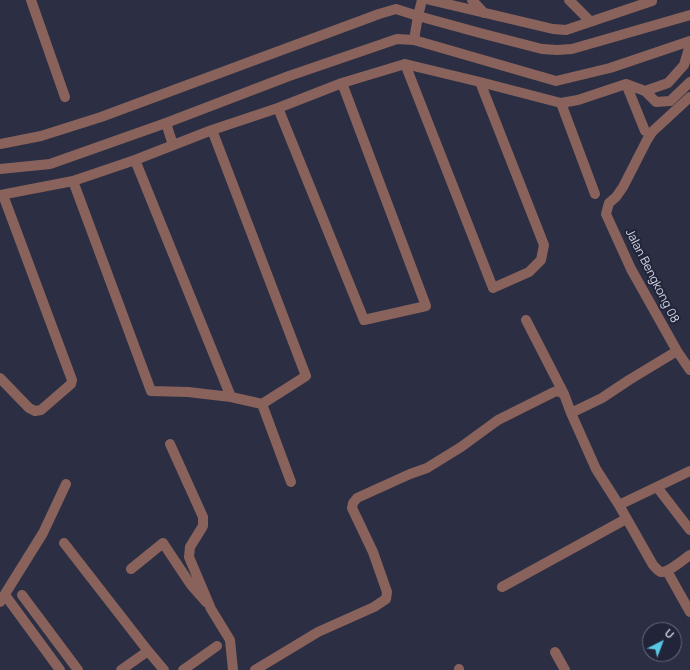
<!DOCTYPE html>
<html>
<head>
<meta charset="utf-8">
<style>
	body { margin:0 }
	#map { position:relative; width:690px; height:670px; overflow:hidden; background:#2c2f44; font-family:Manrope,sans-serif }
	canvas { display:block }
	.north { position:absolute; left:642px; top:622px; width:40px; height:40px; box-sizing:border-box; background:#222539; border:1px solid #686b7d; border-radius:50%; rotate:42deg; font-size:11px; font-weight:700; line-height:16px; text-align:center; color:#d2d5e2 }
	.north::after { content:''; display:block; margin:auto; width:14px; height:18px; background:#58c8e4; clip-path:polygon(50% 0,100% 100%,50% 72%,0 100%) }
</style>
</head>
<body>
<div id="map">
<canvas width="690" height="670"></canvas>
<div class="north">U</div>
</div>
<script>
const ctx = document.querySelector('canvas').getContext('2d');
ctx.lineJoin = 'round';
function trace(path, color, width, dash) {
  ctx.strokeStyle = color;
  ctx.lineWidth = width;
  ctx.lineCap = dash ? 'butt' : 'round';
  ctx.setLineDash(dash || []);
  ctx.stroke(path);
}
function label(font, color, halo, rows, align = 'center') {
  ctx.font = font + ' Manrope,sans-serif';
  ctx.lineWidth = 4;
  ctx.setLineDash([]);
  ctx.textBaseline = 'middle';
  ctx.strokeStyle = halo;
  ctx.fillStyle = color;
  for (const [text, x, y, turn = 0] of rows) {
    ctx.save();
    ctx.translate(x, y);
    ctx.rotate((+turn || 0) * Math.PI / 180);
    ctx.textAlign = isNaN(turn) ? turn : align;
    if (halo) ctx.strokeText(text, 0, 0);
    ctx.fillText(text, 0, 0);
    ctx.restore();
  }
}
trace(new Path2D(`
	M31,0L65,97
	M430,0L553,29L566,30L652,1V0
	M472,0L484,13
	M569,0L590,21
	M414,40L418,16L422,0
	M405,64L493,288L529,272L541,260L544,245L480,82
	M626,84L645,131
	M645,91L668,83L684,65L690,45
	M690,97L652,132L647,140L623,187L616,197L609,203L606,214L631,269L677,351L690,370
	M561,103L578,100L626,84L645,91L656,102L670,101L690,82
	M278,108L364,320L426,306L342,83
	M166,123L173,145
	M0,144L41,136L101,117L379,14L396,9L418,16L480,33L542,49L557,50L572,49L690,15
	M135,160L231,397L262,404L306,376L212,130
	M0,169L50,164L166,123L289,76L397,39L414,40L556,81L610,68L690,41
	M73,181L151,391L188,392L231,397
	M0,195L73,181L135,160L212,130L278,108L342,83L405,64L480,82L561,103L595,194
	M526,320L564,394L571,413L596,469L619,505L653,565C655,567 658,571 661,572C668,573 684,559 690,555
	M0,378L29,408L35,411L41,410L71,384L72,380L3,195
	M262,404L291,482
	M571,413L602,398L629,380L677,351
	M170,444L203,517V526L190,547L189,557L211,609L230,640L233,670
	M657,487L690,530
	M619,505L690,471
	M64,543L148,651
	M131,569L163,543L191,585L206,602
	M667,571L690,612
	M502,587L626,519
	M5,595L60,670
	M22,595L78,670
	M0,602L43,533L66,484
	M555,652L565,670
	M459,669V670
	M121,670L148,651L164,670
	M183,670L217,646
	M255,670L318,632L374,607L386,599L387,592L373,552L352,508L353,503L357,498L410,474L427,468L461,447L498,420L554,392L557,391L564,394`), '#89635b', 10);
label('12px', '#d2d5e2', '#222539', [
	["Jalan Bengkong 08",652,276,63]
]);
</script>
</body>
</html>
